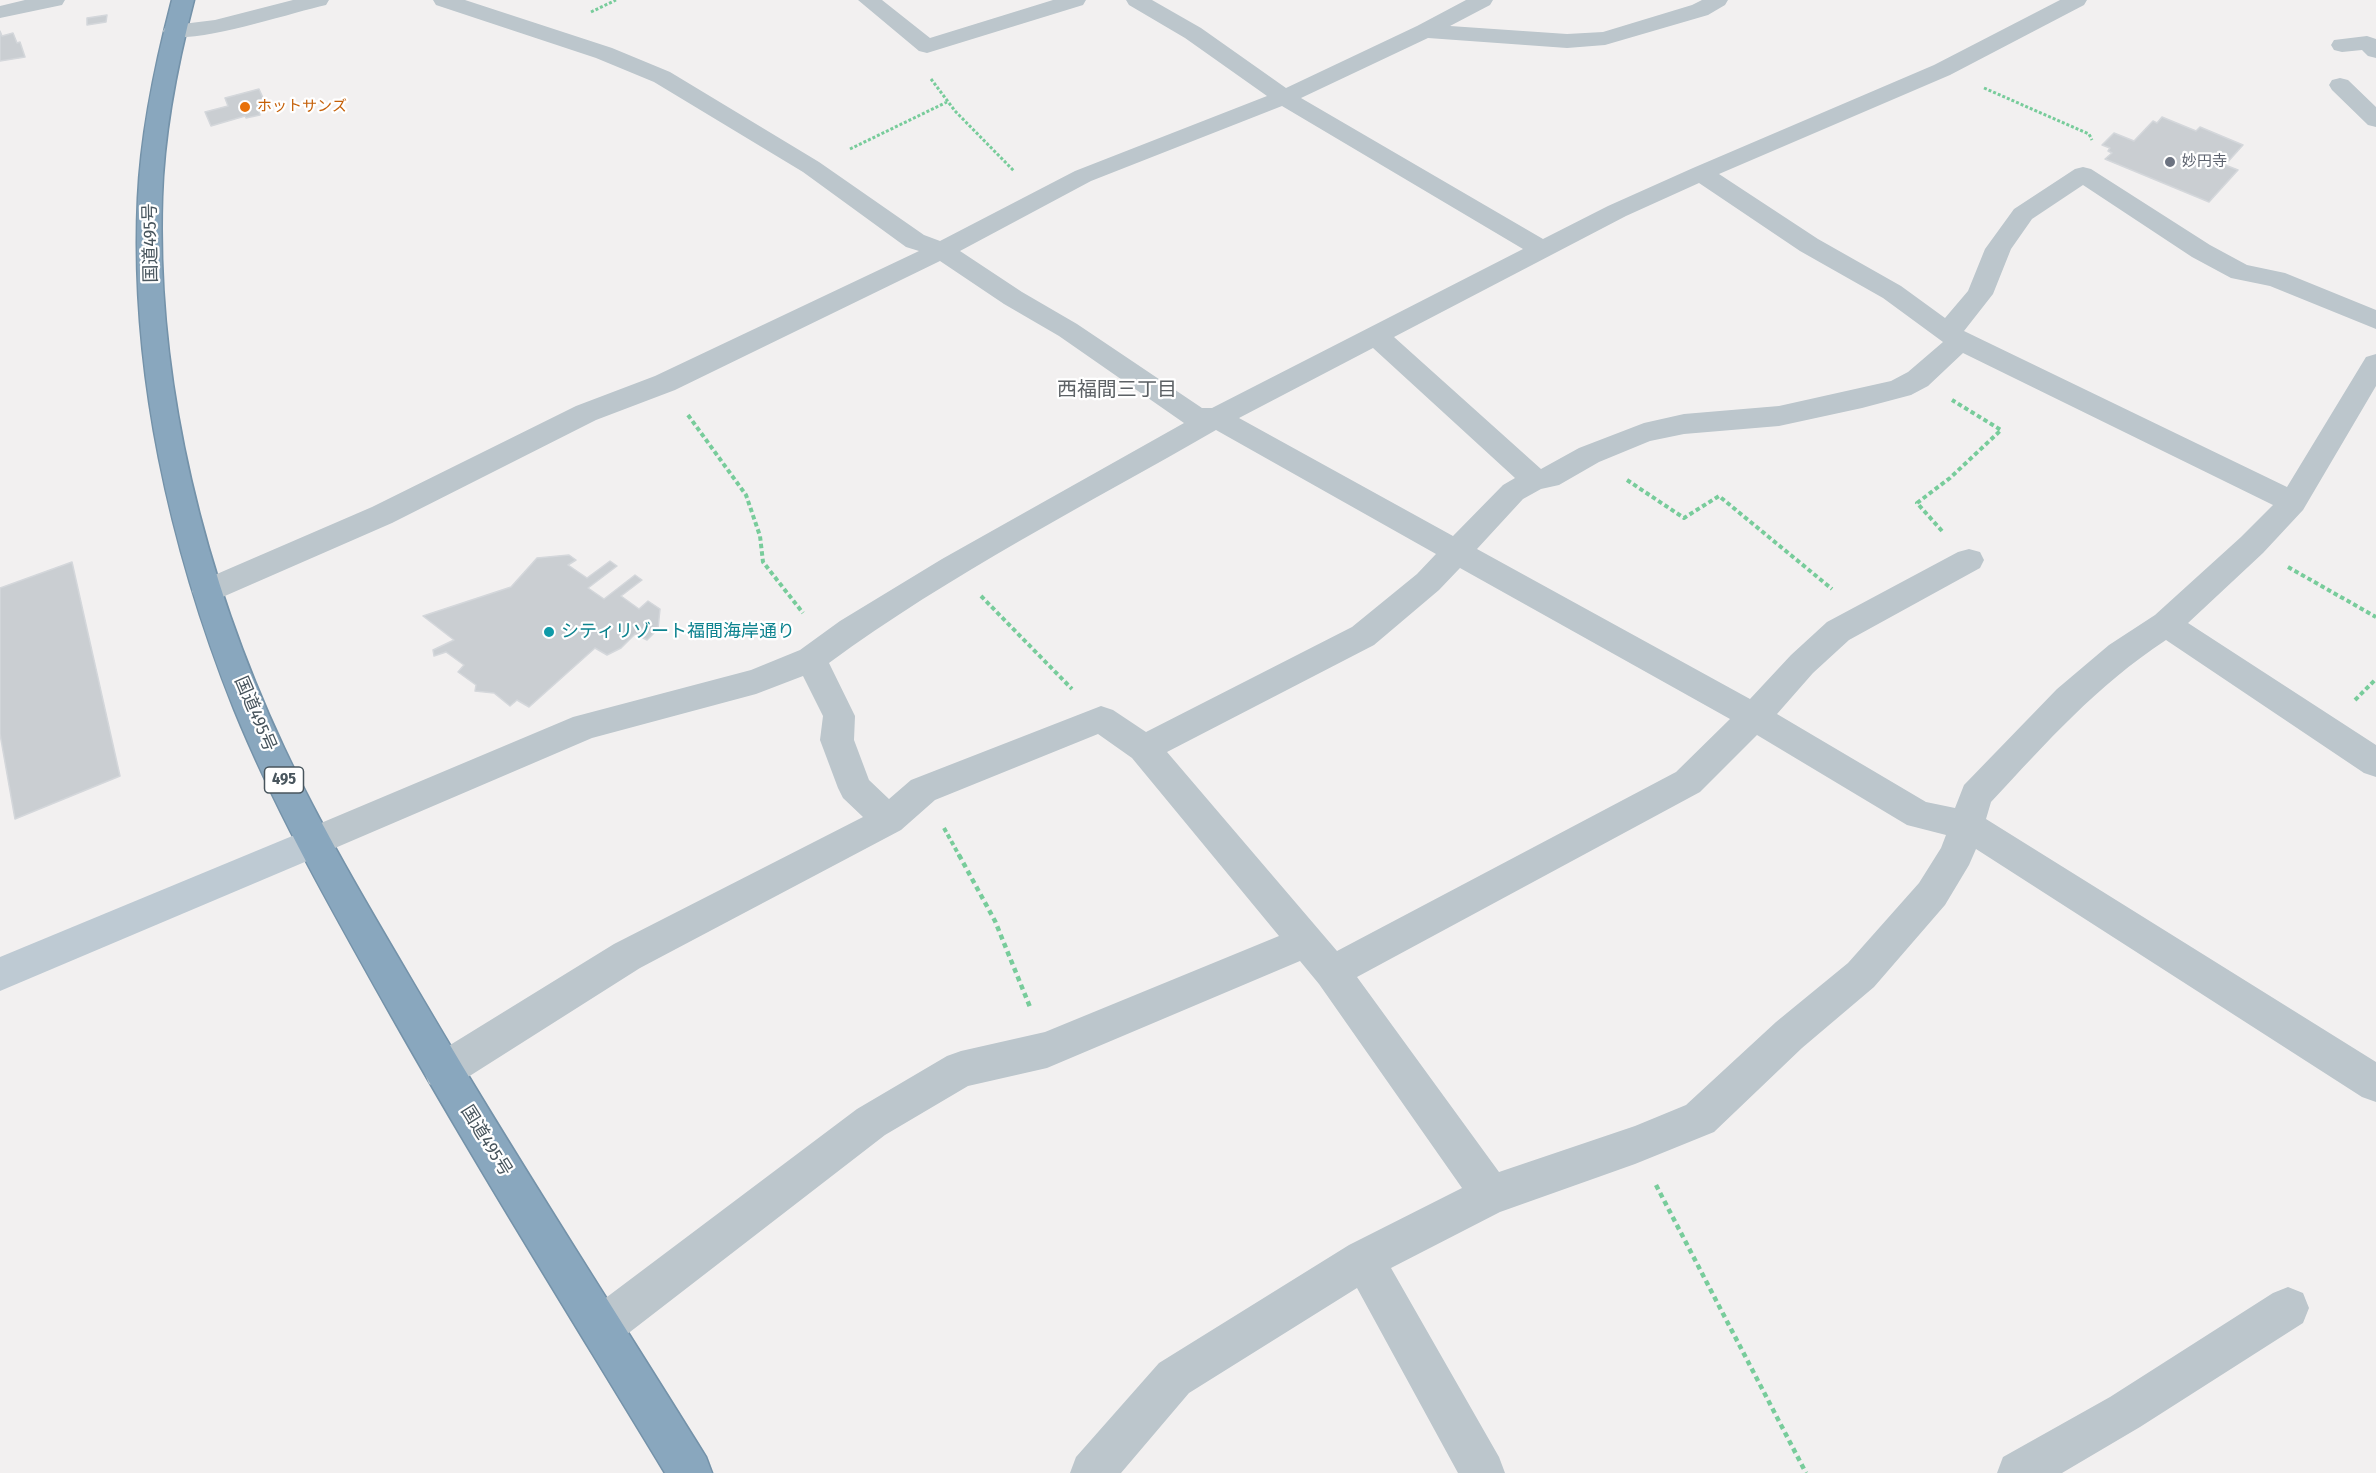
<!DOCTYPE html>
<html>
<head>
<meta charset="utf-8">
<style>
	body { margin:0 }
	canvas { display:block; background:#f2f0f0 }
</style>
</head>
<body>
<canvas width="2376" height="1473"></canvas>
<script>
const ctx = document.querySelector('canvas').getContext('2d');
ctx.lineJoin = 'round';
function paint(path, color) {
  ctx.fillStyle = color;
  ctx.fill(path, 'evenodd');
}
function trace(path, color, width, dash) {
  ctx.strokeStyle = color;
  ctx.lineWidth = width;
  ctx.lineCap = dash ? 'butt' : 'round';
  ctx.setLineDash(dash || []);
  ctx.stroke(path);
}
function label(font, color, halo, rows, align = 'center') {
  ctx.font = font + ' "Fira Sans Condensed","Noto Sans JP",sans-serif';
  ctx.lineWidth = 4.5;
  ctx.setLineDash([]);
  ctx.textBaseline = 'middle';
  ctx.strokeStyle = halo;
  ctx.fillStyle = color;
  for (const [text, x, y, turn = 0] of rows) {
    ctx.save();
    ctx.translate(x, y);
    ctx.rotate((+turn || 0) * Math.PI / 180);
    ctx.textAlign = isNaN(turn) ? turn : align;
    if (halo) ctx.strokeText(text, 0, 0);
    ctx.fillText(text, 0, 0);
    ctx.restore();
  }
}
const building = new Path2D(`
	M107,15L106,22L87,25V18Z
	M0,31L2,36L13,33L17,43L20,42L25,57L0,61Z
	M259,89L268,109L259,111L260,115L246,118L245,116L211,126L205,112L228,106L225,98Z
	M2162,117L2196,131L2200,127L2243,145L2225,165L2238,170L2209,202L2105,159L2112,153L2108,151L2110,148L2102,145L2114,133L2134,141L2153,121L2157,123Z
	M569,555L576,560L568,565L587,578L610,561L617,566L588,588L604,599L635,575L642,580L621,596L639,609L648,601L660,609L658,629L647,640L635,634L621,648L607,655L595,648L529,707L517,700L510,706L494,693L475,691L476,685L458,672L464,665L446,652L434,656L433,650L454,640L423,616L511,587L537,558Z
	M72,562L120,776L15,819L0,734V588Z`);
paint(building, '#caced2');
trace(building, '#d4d7db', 1.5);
const highway = new Path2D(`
	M172,0H194C177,65 164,131 162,197C156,385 205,579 284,748C326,837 378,923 428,1008C517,1160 613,1307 706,1457L712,1473H665C573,1321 479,1171 392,1017C336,917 277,815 234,709C170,548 130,371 138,198C141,131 155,65 172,0Z`);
trace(highway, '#7492a9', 3);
trace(new Path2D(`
	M591,12L616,0
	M931,79L955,111L1014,171
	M1984,88L2089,134L2092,140
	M850,149L947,102`), '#78cc9b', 3, [3, 2]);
trace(new Path2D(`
	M688,415L746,495L760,536L763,562L803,613
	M1627,480L1684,518L1719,496L1832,589
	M1942,531L1917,503L1950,478L2001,430L1952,400
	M2288,567L2376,617
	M981,596L1072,689
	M2355,700L2376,679
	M944,828L960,857`), '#78cc9b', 4, [4.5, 3]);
trace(new Path2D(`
	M959,855L995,921L1030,1007
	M1656,1185L1806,1473`), '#78cc9b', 4.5, [5, 4]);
paint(new Path2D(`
	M25,0H65L62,5L0,18V6Z
	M293,0H329L326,5C290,13 198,44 166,36L163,31L166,26L215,20Z
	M433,0H465L612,48L670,72L819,162L924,235L940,241L1075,171L1267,96L1185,38L1129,5L1126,0H1152L1201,28L1286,88L1417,26L1466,0H1493L1490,5L1450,26L1567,34L1603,32L1692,5L1702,0H1728L1725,5L1708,15L1605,45L1567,48L1428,38L1301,98L1543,239L1608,206L1693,168L1934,65L2060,0H2087L2084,5L1950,75L1719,174L1818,239L1901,286L1945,318L1968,291L1985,249L2014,209L2075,169L2083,167L2091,169L2210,245L2247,265L2285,273L2376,310V329L2270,286L2231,278L2192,257L2083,185L2032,219L2011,249L1993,294L1964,331L2287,487L2366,357L2376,354V386L2303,510L2263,553L2188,623L2376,745V777L2364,773L2166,640C2096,686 2048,741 1991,802L1986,819L2376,1062V1102L2362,1097L1976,849L1969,865L1945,905L1874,987L1802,1048L1714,1132L1635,1164L1500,1212L1391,1268L1499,1457L1505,1473H1458L1357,1288L1189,1393L1121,1473H1070L1076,1457L1159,1363L1349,1245L1462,1188L1319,984L1300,961L1047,1068L968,1086L885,1135L617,1342L602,1348L587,1342L581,1327L587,1312L857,1109L947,1056L961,1051L1045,1032L1279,936L1132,758L1098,734L935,800L901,830L640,968L457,1084L443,1089L429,1084L424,1071L429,1058L614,944L863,817L843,798L838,788L820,740L823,716L803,676L756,694L592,738L314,857L302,853L297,842L302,831L573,717L751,670L800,650L840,621L942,559L1184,423L1059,336L1004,304L940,261L675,390L596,420L392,523L218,599L207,603L196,599L192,591L196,583L372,507L576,406L655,376L919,251L906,247L803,172L654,82L596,58L436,5ZM1282,106L1523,249L1212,408H1202L1077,324L1022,292L960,251L1091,181ZM1699,183L1800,251L1883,298L1943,342L1908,372L1891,381L1779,406L1684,414L1644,423L1579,448L1541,469L1394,337L1626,216ZM1373,348L1515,478L1503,485L1453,536L1239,418ZM1963,353L2273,505L2241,537L2155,615L2109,645L2057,689L1964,785L1955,808L1926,802L1777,714L1813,673L1849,640L1980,568L1984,560L1980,552L1969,549L1958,552L1827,622L1791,655L1750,699L1477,549L1523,499L1541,489L1559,485L1599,462L1650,441L1684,434L1779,426L1862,408L1911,395L1928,386ZM1216,430L1436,554L1417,574L1352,627L1146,732L1113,710L1101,706L911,780L889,799L869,780L854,740L855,716L829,663C950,574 1086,505 1216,430ZM1460,568L1730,719L1676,772L1337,951L1167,752L1374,645L1439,590ZM1757,735L1907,825L1946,835L1941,848L1919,883L1848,963L1776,1022L1686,1105L1635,1126L1499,1172L1357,977L1700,792Z
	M858,0H882L930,38L1053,0H1086L1083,5L927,53L919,51Z
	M2367,36L2376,39V58L2368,56L2362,50L2342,52L2334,50L2331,45L2334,40Z
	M2340,78L2348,80L2376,107V127L2368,125L2332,90L2329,85L2332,80Z
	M2288,1287L2303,1293L2309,1308L2303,1323L2140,1427L2062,1473H1997L2003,1457L2110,1397L2273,1293Z`), '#bcc6cc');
paint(new Path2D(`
	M314,827L326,831L331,842L326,853L0,991V957Z`), '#becad3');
paint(highway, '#89a7be');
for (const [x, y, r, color] of [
	[245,107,6,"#e8710a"],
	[2170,162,6,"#6b7280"],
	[549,632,6,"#0f9aa8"]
]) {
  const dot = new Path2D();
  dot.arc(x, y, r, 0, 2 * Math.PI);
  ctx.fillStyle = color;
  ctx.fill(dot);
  trace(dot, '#fff', 2);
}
label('15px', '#c56008', '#fff', [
	["ホットサンズ",257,107]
], 'left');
label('15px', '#5b616d', '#fff', [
	["妙円寺",2182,162]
], 'left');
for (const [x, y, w] of [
	[284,780,39]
]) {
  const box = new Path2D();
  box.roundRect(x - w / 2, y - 13, w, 26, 4.5);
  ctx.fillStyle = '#fff';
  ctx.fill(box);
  trace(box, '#48555d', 1.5);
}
label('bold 16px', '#48555d', null, [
	["495",284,780]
]);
label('18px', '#48555d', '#fff', [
	["国道495号",151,243,-91],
	["国道495号",255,714,67],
	["国道495号",486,1141,58]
]);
label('18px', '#0d838f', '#fff', [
	["シティリゾート福間海岸通り",561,632]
], 'left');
label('20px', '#5c6165', '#fff', [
	["西福間三丁目",1117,390]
]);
</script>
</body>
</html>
